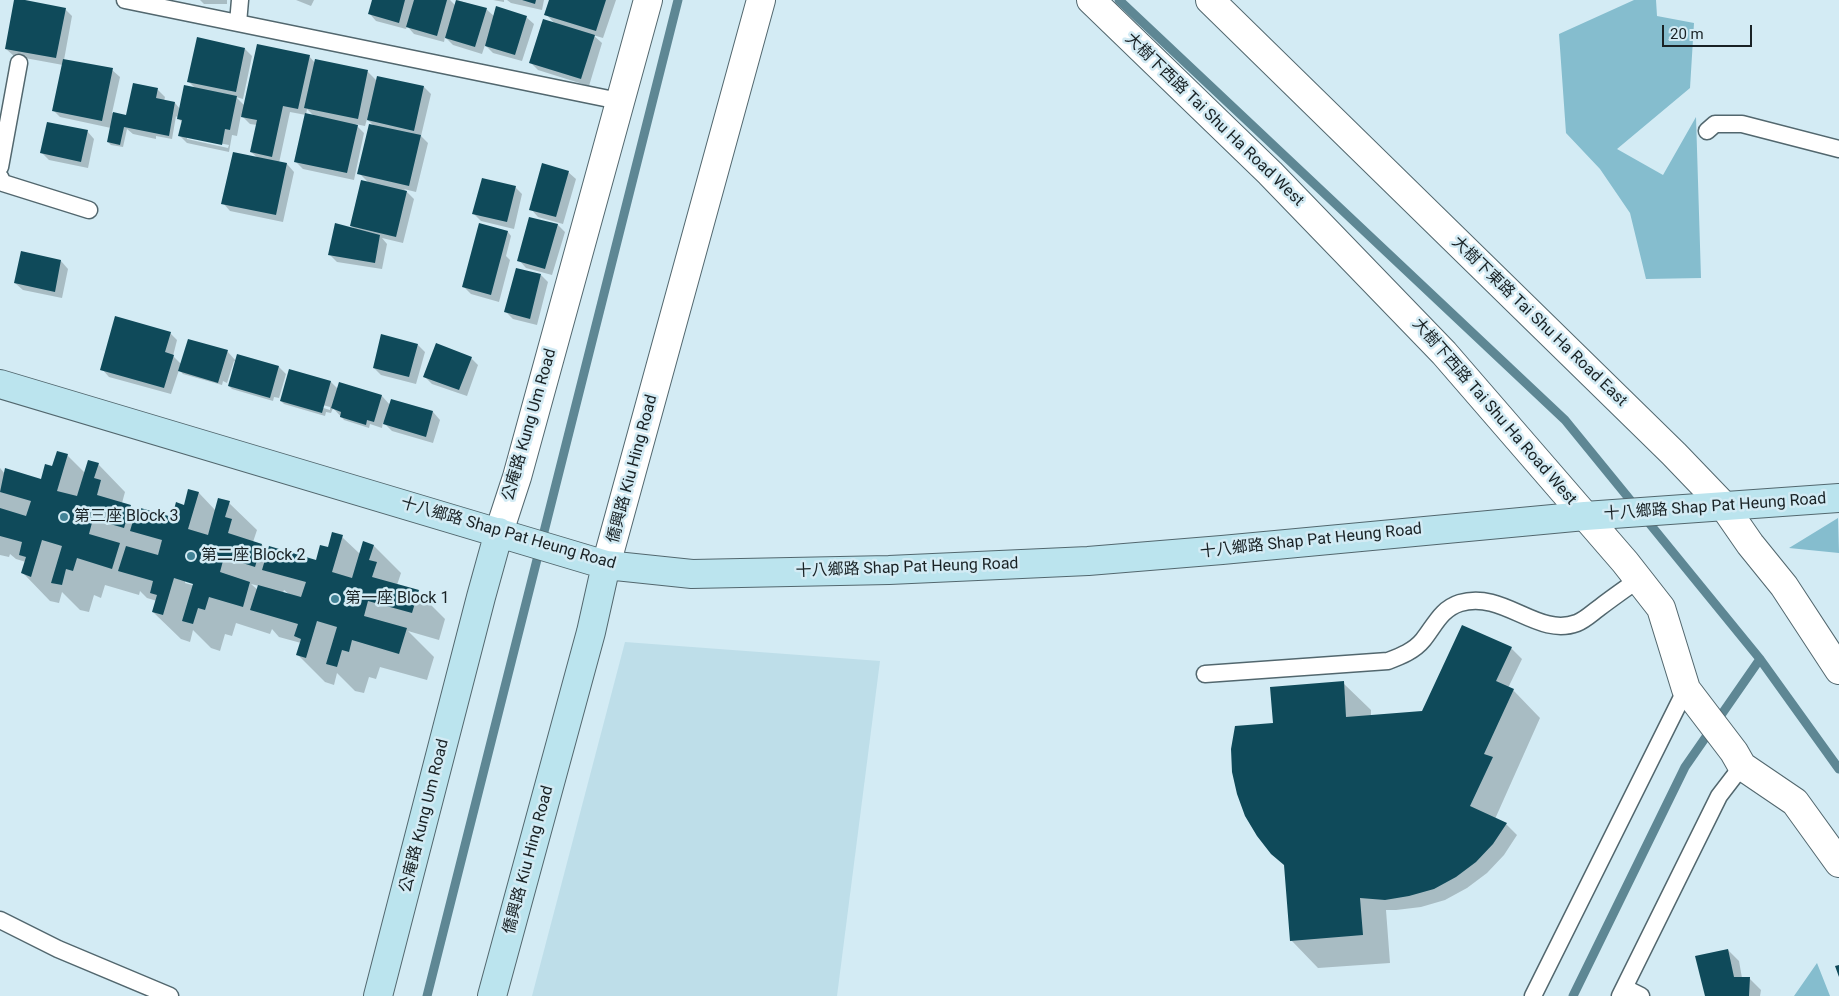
<!DOCTYPE html>
<html>
<head>
<meta charset="utf-8">
<style>
	body { margin:0 }
	#map { position:relative; width:1839px; height:996px; overflow:hidden; background:#d3ebf4; font-family:Roboto,sans-serif }
	canvas { display:block }
	.scale { position:absolute; left:1662px; top:25px; width:90px; height:22px; box-sizing:border-box; border:2px solid #192225; border-top:0; padding-left:6px; font-size:15px; line-height:18px; white-space:nowrap; color:#192225; -webkit-text-stroke:4px #d3ebf4; paint-order:stroke }
</style>
</head>
<body>
<div id="map">
<canvas width="1839" height="996"></canvas>
<div class="scale">20 m</div>
</div>
<script>
const ctx = document.querySelector('canvas').getContext('2d');
ctx.lineJoin = 'round';
function paint(path, color) {
  ctx.fillStyle = color;
  ctx.fill(path, 'evenodd');
}
function trace(path, color, width, dash) {
  ctx.strokeStyle = color;
  ctx.lineWidth = width;
  ctx.lineCap = dash ? 'butt' : 'round';
  ctx.setLineDash(dash || []);
  ctx.stroke(path);
}
function label(font, color, halo, rows, align = 'center') {
  ctx.font = font + ' Roboto,"Noto Sans TC",sans-serif';
  ctx.lineWidth = 5;
  ctx.setLineDash([]);
  ctx.textBaseline = 'middle';
  ctx.strokeStyle = halo;
  ctx.fillStyle = color;
  for (const [text, x, y, turn = 0] of rows) {
    ctx.save();
    ctx.translate(x, y);
    ctx.rotate((+turn || 0) * Math.PI / 180);
    ctx.textAlign = isNaN(turn) ? turn : align;
    if (halo) ctx.strokeText(text, 0, 0);
    ctx.fillText(text, 0, 0);
    ctx.restore();
  }
}
paint(new Path2D(`
	M625,642L880,661L837,996H532Z`), '#bedee9');
paint(new Path2D(`
	M1634,0H1656L1657,16L1694,23L1690,88L1617,149L1663,175L1696,117L1701,278L1646,279L1630,213L1600,169L1566,133L1559,34Z
	M1838,518L1839,553L1789,548Z
	M1817,963L1830,996H1794Z`), '#85bdce');
paint(new Path2D(`
	M15,0L65,9L72,16L64,60L112,70L120,77L112,113L126,116L157,89L165,97L164,101L175,103L180,109L196,89L188,81L245,49L252,56L243,99L236,97L245,106L309,56L315,63L316,60L368,72L377,81L424,87L431,94L421,136L428,143L416,192L404,189L414,199L403,243L382,238L387,244L382,269L337,262L330,255L356,230L351,226L369,183L359,173L374,126L367,119L365,126L355,124L364,133L354,180L303,169L296,162L306,115L290,112L279,163L287,164L294,172L283,222L230,211L223,203L258,158L251,152L257,125L250,124L241,115L237,136L232,135L229,152L187,143L180,136L183,123L176,116L172,139L156,136V139L133,134L127,129L123,147L111,145L108,142L111,128L60,117L53,110L63,65L14,56L6,49ZM307,109L315,117L306,115ZM187,137L229,145L228,148L187,139Z
	M200,0H227V4H204Z
	M296,0H314L311,6Z
	M373,0H450L456,6L457,0L486,9L495,17H526L534,24L522,61L493,53L485,45L482,54L453,45L445,37L444,42L414,34L407,26L406,29L376,21L369,13Z
	M493,0H504V2Z
	M507,0H544L542,10L511,3Z
	M550,0H616L603,38L593,35L602,43L589,86L538,70L530,62L555,24L546,14Z
	M87,131L94,139L88,168L49,160L42,153Z
	M568,172L576,179L563,224L538,217L531,209Z
	M515,187L522,194L514,229L481,221L474,214Z
	M530,218L558,225L565,232L552,275L526,268L519,260Z
	M480,225L508,232L511,236L506,256L510,260L499,302L471,294L464,287Z
	M61,261L68,269L62,298L23,290L15,283Z
	M541,275L548,282L537,325L513,319L506,312Z
	M170,333L177,340L173,356L181,364L227,351L236,361L238,355L279,367L286,374L279,398L274,397L273,401L232,389L229,386L236,362L234,361L227,383L223,381L222,385L183,374L179,370L171,394L109,377L102,369Z
	M418,345L425,352L416,384L381,375L374,368Z
	M471,358L478,365L467,396L432,384L425,377Z
	M290,370L331,382L338,389L340,384L382,396L390,405L392,400L433,412L440,420L433,443L392,431L383,422L382,428L370,424L369,428L344,420L333,408L331,413L326,412L325,416L284,404L281,401ZM290,396L330,407V410L290,398Z
	M67,455L85,473L98,464L125,492L122,503L130,506L137,512L173,519L185,506L189,491L199,493L216,511L229,503L257,530L253,542L262,545L269,552L317,562L342,537L360,554L374,546L401,573L397,585L418,592L445,619L439,640L408,631L434,657L427,680L380,667L376,679L369,677L364,693L355,691L337,673L334,685L325,682L298,655L301,643L279,637L272,629L270,634L236,623L232,636L225,634L220,651L211,648L193,630L190,642L181,639L153,612L157,601L147,598L140,591L139,595L105,585L101,598L94,595L89,612L80,610L62,592L59,603L50,601L23,573L26,562L16,559L10,554L9,557L0,555V468L5,474L41,481ZM185,580L199,585V587L185,583ZM251,584L259,586L258,590ZM284,590L290,595L283,593Z
	M1511,648L1522,659L1508,688L1513,690L1540,718L1495,819L1506,824L1517,835L1504,855L1487,873L1467,888L1445,900L1421,907L1396,910H1386L1390,963L1318,968L1291,940L1274,724L1343,683L1371,710V716L1423,712Z
	M1728,950L1739,961L1742,978L1750,979L1761,990L1760,996H1706Z`), '#0003');
trace(new Path2D(`
	M1119,0L1565,420L1760,659L1839,769
	M427,996L678,0
	M1573,996L1685,767L1760,659`), '#5e8794', 9);
paint(new Path2D(`
	M14,0H25L66,8L56,58L5,49Z
	M372,0H405L399,23L368,14Z
	M414,0H447L437,36L406,27Z
	M456,0L487,8L475,47L445,38Z
	M522,0H536L535,4Z
	M549,0H606L596,31L544,15Z
	M496,6L527,16L515,55L485,46Z
	M543,19L595,35L581,79L529,63Z
	M197,37L245,48L236,92L187,82Z
	M257,44L310,55L298,109L283,106L272,157L250,152L257,120L241,117Z
	M63,59L113,68L102,121L52,111Z
	M315,59L368,70L358,119L304,108Z
	M377,76L424,86L414,131L367,120Z
	M133,83L158,88L156,98L175,102L169,136L124,127L120,145L107,142L113,112L126,115Z
	M184,85L237,96L230,130L225,129L222,145L178,136L182,120L177,119Z
	M305,113L358,125L347,173L294,162Z
	M47,122L88,130L81,162L40,153Z
	M369,124L421,135L409,186L357,174Z
	M233,152L287,163L276,215L221,204Z
	M542,163L569,171L556,217L529,210Z
	M482,178L516,186L507,222L472,214Z
	M361,180L407,191L396,237L350,226Z
	M529,217L558,224L545,269L517,261Z
	M335,223L380,235L375,263L328,255Z
	M479,223L508,231L491,295L462,287Z
	M21,251L61,260L55,292L14,283Z
	M516,268L541,274L530,319L504,312Z
	M115,316L171,332L165,352L174,355L164,388L100,370Z
	M381,334L418,344L409,377L373,368Z
	M188,339L228,350L218,383L178,371Z
	M436,343L472,357L459,390L423,377Z
	M237,354L279,366L270,398L228,386Z
	M289,369L331,381L322,413L280,401Z
	M339,382L382,395L374,422L367,420L366,425L340,417L341,412L331,408Z
	M391,399L433,411L426,437L383,424Z
	M57,451L68,454L57,491L77,496L88,460L99,463L94,478L101,480L97,495L131,505L124,528L93,519L89,534L120,543L112,569L77,558L73,571L66,569L62,585L51,583L62,546L42,540L31,577L21,573L26,557L19,555L22,542L0,536V508L26,516L31,501L0,492L5,468L41,479L45,464L52,466Z
	M188,489L199,492L188,529L208,535L218,498L230,501L225,517L232,519L228,533L262,544L255,567L224,557L220,572L250,582L243,607L209,597L205,610L198,608L193,624L182,621L193,584L174,578L163,615L152,612L157,595L150,593L153,581L118,571L126,546L158,555L162,540L130,531L137,507L172,517L176,502L184,505Z
	M332,532L343,535L332,572L352,578L363,541L374,545L369,560L377,562L372,577L419,590L412,613L368,601L364,616L407,628L399,654L352,640L349,652L342,650L337,667L326,664L337,627L317,621L306,658L296,655L301,639L294,636L298,624L250,610L258,585L301,597L306,582L262,570L269,546L316,560L320,545L328,547Z
	M1462,625L1512,647L1496,681L1514,689L1484,754L1493,757L1470,806L1507,823L1493,844L1476,862L1456,877L1434,889L1409,896L1385,900L1360,898L1363,935L1290,941L1284,865L1271,854L1257,836L1245,816L1237,794L1232,772L1231,749L1235,726L1273,723L1270,687L1344,681L1346,717L1422,711Z
	M1728,949L1734,977H1750L1749,996H1705L1695,956Z
	M1839,965V977L1835,966Z`), '#0f4a5a');
const lane = new Path2D(`
	M125,0L619,101
	M238,23L240,0
	M1707,131L1715,124H1742L1839,149
	M0,167L19,63
	M0,177L3,183L89,210
	M1205,674L1388,661C1401,656 1414,651 1423,640C1435,625 1441,609 1460,603C1504,590 1537,638 1577,623C1585,620 1592,613 1599,608C1612,598 1625,589 1639,579
	M0,920L58,949L170,996
	M1625,988L1641,996
	M1533,996L1686,689
	M1620,996L1719,796L1742,766`);
const street = new Path2D(`
	M1091,0L1270,173L1444,353L1625,562L1661,608L1686,689L1734,752L1742,766L1795,802L1839,863
	M1210,0L1674,454L1723,505L1750,544L1784,586L1839,670
	M499,532L517,477L648,0
	M606,565L761,0`);
const secondary = new Path2D(`
	M0,384L606,565L692,574L889,570L1088,561L1222,550L1585,516L1839,498
	M378,996L481,597L499,532
	M492,996L591,632L606,565`);
trace(lane, '#52676e', 19);
trace(street, '#52676e', 30);
trace(secondary, '#52676e', 30);
trace(lane, '#fff', 16);
trace(street, '#fff', 28);
trace(secondary, '#bbe4ee', 28);
for (const [x, y, r, color] of [
	[64,517,5,"#428396"],
	[191,556,5,"#428396"],
	[335,599,5,"#428396"]
]) {
  const dot = new Path2D();
  dot.arc(x, y, r, 0, 2 * Math.PI);
  ctx.fillStyle = color;
  ctx.fill(dot);
  trace(dot, '#d3ebf4', 2);
}
label('16px', '#192225', '#d3ebf4', [
	["大樹下西路 Tai Shu Ha Road West",1214,120,44],
	["大樹下東路 Tai Shu Ha Road East",1539,322,44],
	["大樹下西路 Tai Shu Ha Road West",1494,412,49],
	["公庵路 Kung Um Road",530,425,-74],
	["僑興路 Kiu Hing Road",633,469,-75],
	["十八鄉路 Shap Pat Heung Road",1715,507,-4],
	["十八鄉路 Shap Pat Heung Road",508,534,16],
	["十八鄉路 Shap Pat Heung Road",1311,541,-6],
	["十八鄉路 Shap Pat Heung Road",907,568,-2],
	["公庵路 Kung Um Road",425,816,-76],
	["僑興路 Kiu Hing Road",529,860,-75]
]);
label('16px', '#192225', '#d3ebf4', [
	["第三座 Block 3",74,517],
	["第二座 Block 2",201,556],
	["第一座 Block 1",345,599]
], 'left');
</script>
</body>
</html>
